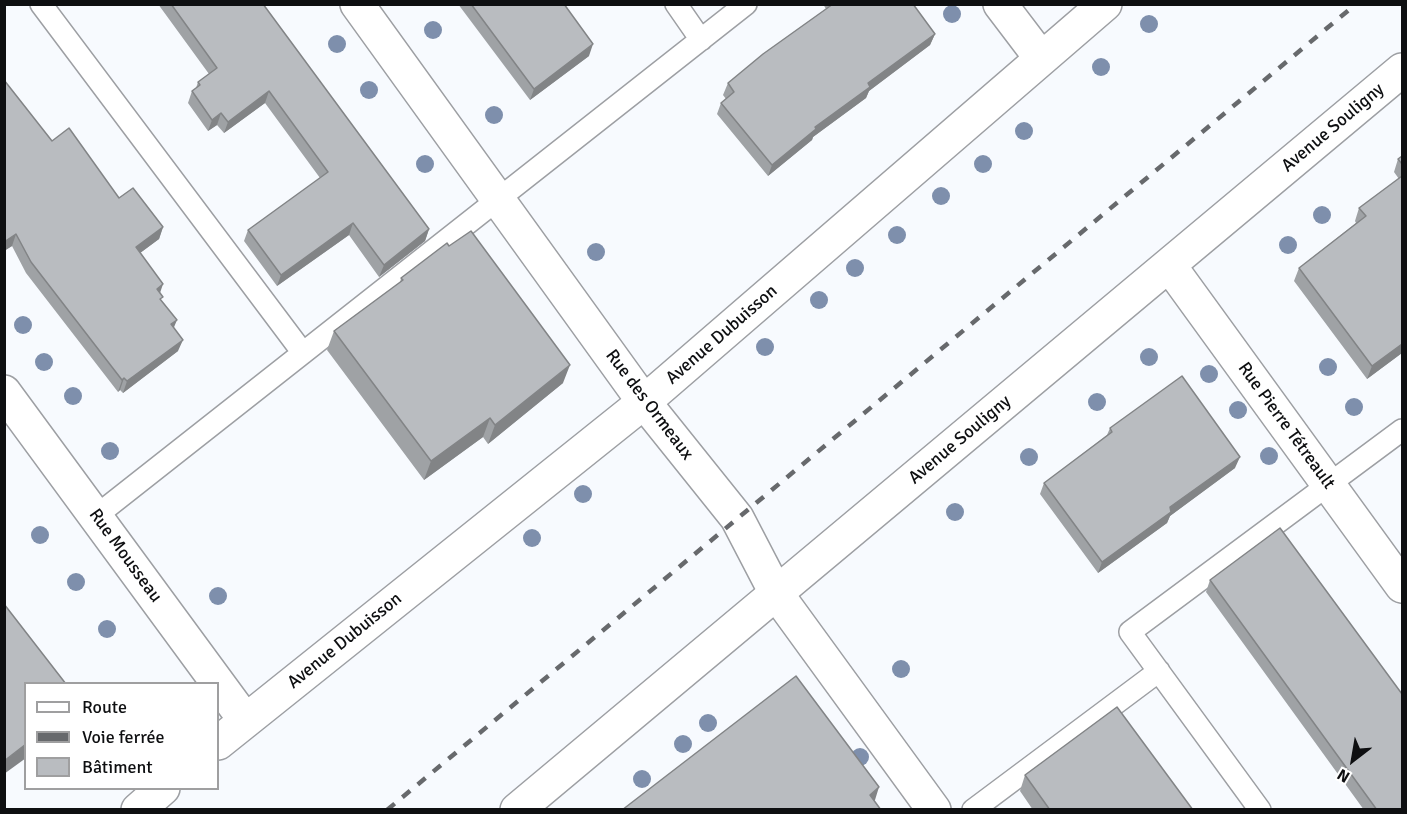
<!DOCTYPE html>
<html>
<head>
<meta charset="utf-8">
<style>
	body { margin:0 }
	#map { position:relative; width:1407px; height:814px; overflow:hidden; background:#f7fafe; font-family:Signika,sans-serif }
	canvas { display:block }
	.frame { position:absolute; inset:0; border:6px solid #0e0f11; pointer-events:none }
	.legend { position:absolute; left:24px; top:682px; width:195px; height:108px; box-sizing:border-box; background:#fff; border:2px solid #9f9fa0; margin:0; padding:8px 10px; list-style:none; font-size:18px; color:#0e0f11 }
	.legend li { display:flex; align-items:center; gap:12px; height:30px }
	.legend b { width:30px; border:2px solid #9f9fa0 }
	.north { position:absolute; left:1323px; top:730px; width:60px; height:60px; -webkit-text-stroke:4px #fff; paint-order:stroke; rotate:211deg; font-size:16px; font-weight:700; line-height:24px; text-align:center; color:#0e0f11 }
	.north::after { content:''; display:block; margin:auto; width:21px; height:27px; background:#0e0f11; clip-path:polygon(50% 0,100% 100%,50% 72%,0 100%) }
</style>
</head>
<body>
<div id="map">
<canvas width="1407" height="814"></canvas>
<div class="frame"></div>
<ul class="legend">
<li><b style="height:8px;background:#fff"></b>Route</li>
<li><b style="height:8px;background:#67696c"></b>Voie ferrée</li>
<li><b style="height:16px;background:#b9bcc0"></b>Bâtiment</li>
</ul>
<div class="north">N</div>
</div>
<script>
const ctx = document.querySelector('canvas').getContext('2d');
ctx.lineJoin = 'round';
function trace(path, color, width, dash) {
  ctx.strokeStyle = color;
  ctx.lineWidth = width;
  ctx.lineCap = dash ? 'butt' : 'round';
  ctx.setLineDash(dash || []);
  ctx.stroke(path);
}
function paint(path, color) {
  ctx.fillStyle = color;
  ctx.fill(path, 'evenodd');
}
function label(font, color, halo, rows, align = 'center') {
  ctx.font = font + ' Signika,sans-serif';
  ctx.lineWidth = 6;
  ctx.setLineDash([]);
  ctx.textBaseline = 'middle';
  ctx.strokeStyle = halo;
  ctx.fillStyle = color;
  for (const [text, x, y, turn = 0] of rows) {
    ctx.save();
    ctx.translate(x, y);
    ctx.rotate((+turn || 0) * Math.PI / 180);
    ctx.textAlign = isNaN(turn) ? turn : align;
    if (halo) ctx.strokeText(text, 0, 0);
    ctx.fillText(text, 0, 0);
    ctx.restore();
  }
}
const lane = new Path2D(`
	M41,4L303,353
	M676,4L701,40
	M96,516L746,4
	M973,810L1159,671
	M1260,810L1130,632L1402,430`);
const street = new Path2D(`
	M1000,4L1041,58
	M1169,265L1402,586
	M4,392L245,720
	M218,743L644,402L1105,4
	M138,810L163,788
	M517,810L1402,70`);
const secondary = new Path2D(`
	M357,4L644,402L737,518L776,593L934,810`);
trace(lane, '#9d9fa3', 24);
trace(street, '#9d9fa3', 36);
trace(secondary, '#9d9fa3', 36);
trace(lane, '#fff', 21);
trace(street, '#fff', 33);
trace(secondary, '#fff', 33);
trace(new Path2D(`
	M387,810L1356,4`), '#67696c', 4.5, [10, 10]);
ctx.fillStyle = '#7e8fac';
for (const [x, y] of [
	[952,14],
	[1149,24],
	[433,30],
	[337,44],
	[1101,67],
	[369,90],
	[494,115],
	[1024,131],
	[425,164],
	[983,164],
	[941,196],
	[1322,215],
	[897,235],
	[1288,245],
	[596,252],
	[855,268],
	[819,300],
	[23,325],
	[765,347],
	[1149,357],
	[44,362],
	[1328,367],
	[1209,374],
	[73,396],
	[1097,402],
	[1354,407],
	[1238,410],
	[110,451],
	[1269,456],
	[1029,457],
	[583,494],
	[955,512],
	[40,535],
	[532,538],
	[76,582],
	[218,596],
	[107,629],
	[901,669],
	[708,723],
	[683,744],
	[860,757],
	[642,779]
]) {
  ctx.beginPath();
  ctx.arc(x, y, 9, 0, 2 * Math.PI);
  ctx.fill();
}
paint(new Path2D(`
	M158,4H263L429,229L425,241L379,277L349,235L277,286L244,241L248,230L320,178L265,103L224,133L217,125L208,131L188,103L192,91L196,88L198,82L209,74Z
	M458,4H564L589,56L530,100Z
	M823,4H913L935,34L930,45L869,91L866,98L813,137L812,140L768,176L717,114L721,103L726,99L723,95L728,83L826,9Z
	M4,80L52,141L119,198L163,227L159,239L140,253L160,293L161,301L174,328L178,351L123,393L120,390L118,392L26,273L12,246L4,251Z
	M1402,156V353L1367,379L1294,281L1299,268L1356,223L1355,221L1359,208L1399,179L1394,172L1398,159Z
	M401,278L563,383L488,444L483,437L424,480L327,350L334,331L400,283Z
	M1110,428L1235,468L1170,516L1167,523L1098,573L1040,494L1044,483L1107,435Z
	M1210,580L1402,810H1364L1206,592Z
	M1025,775L1193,810H1033L1020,791Z`), '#9fa2a5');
paint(new Path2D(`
	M935,34L930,45L869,91L866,98L813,137L812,140L768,176L772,165L815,127L868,83Z
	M593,44L589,56L530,100L534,89Z
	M269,91L265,103L224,133L228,122Z
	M221,113L217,125L208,131L212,120Z
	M353,223L349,235L277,286L281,275Z
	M163,227L159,239L132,259L136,247Z
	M429,229L425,241L379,277L384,265Z
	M16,234L12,246L4,251V242Z
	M163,284L159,296L157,289Z
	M177,320L172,332L171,324Z
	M183,340L178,351L123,393L127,381Z
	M1402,344V353L1367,379L1372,366Z
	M570,365L563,383L488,444L495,425Z
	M124,378L120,390L118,392L122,380Z
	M490,418L483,437L424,480L431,461Z
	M1240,457L1235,468L1170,516L1167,523L1098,573L1102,562L1170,507Z
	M26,744V758L4,774V761Z
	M879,787L875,800L865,808L870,795Z`), '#828486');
const building = new Path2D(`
	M171,4H263L429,229L384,265L353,223L281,275L248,230L328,172L269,91L228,122L221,113L212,120L192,91L200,85L198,82L217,68Z
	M471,4H564L593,44L534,89Z
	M833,4H913L935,34L868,83L870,87L815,127L816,129L772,165L721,103L734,92L728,83L763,54Z
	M4,80L52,141L69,128L119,198L133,188L163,227L136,247L163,284L157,289L163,297L160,299L177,320L171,324L183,340L127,381L124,378L122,380L31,262L16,234L4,242Z
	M1402,156V164L1398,159Z
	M1402,176V344L1372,366L1299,268L1366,216L1359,208Z
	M471,231L570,365L495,425L490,418L431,461L334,331L403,280L401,278L447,243L449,246Z
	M1182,376L1240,457L1170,507L1171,512L1102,562L1044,483L1112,432L1110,428Z
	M1280,528L1402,694V810H1377L1210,580Z
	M4,604L66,684H26V744L4,761Z
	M796,676L879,787L870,795L881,810H622Z
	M1117,707L1193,810H1050L1025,775Z`);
paint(building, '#b9bcc0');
trace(building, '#828486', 1.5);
label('18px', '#0e0f11', '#fff', [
	["Avenue Souligny",1333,128,-40],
	["Avenue Dubuisson",722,335,-41],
	["Rue des Ormeaux",649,405,53],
	["Rue Pierre Tétreault",1286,426,54],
	["Avenue Souligny",960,440,-40],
	["Rue Mousseau",125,556,54],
	["Avenue Dubuisson",345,641,-39]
]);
</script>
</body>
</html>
